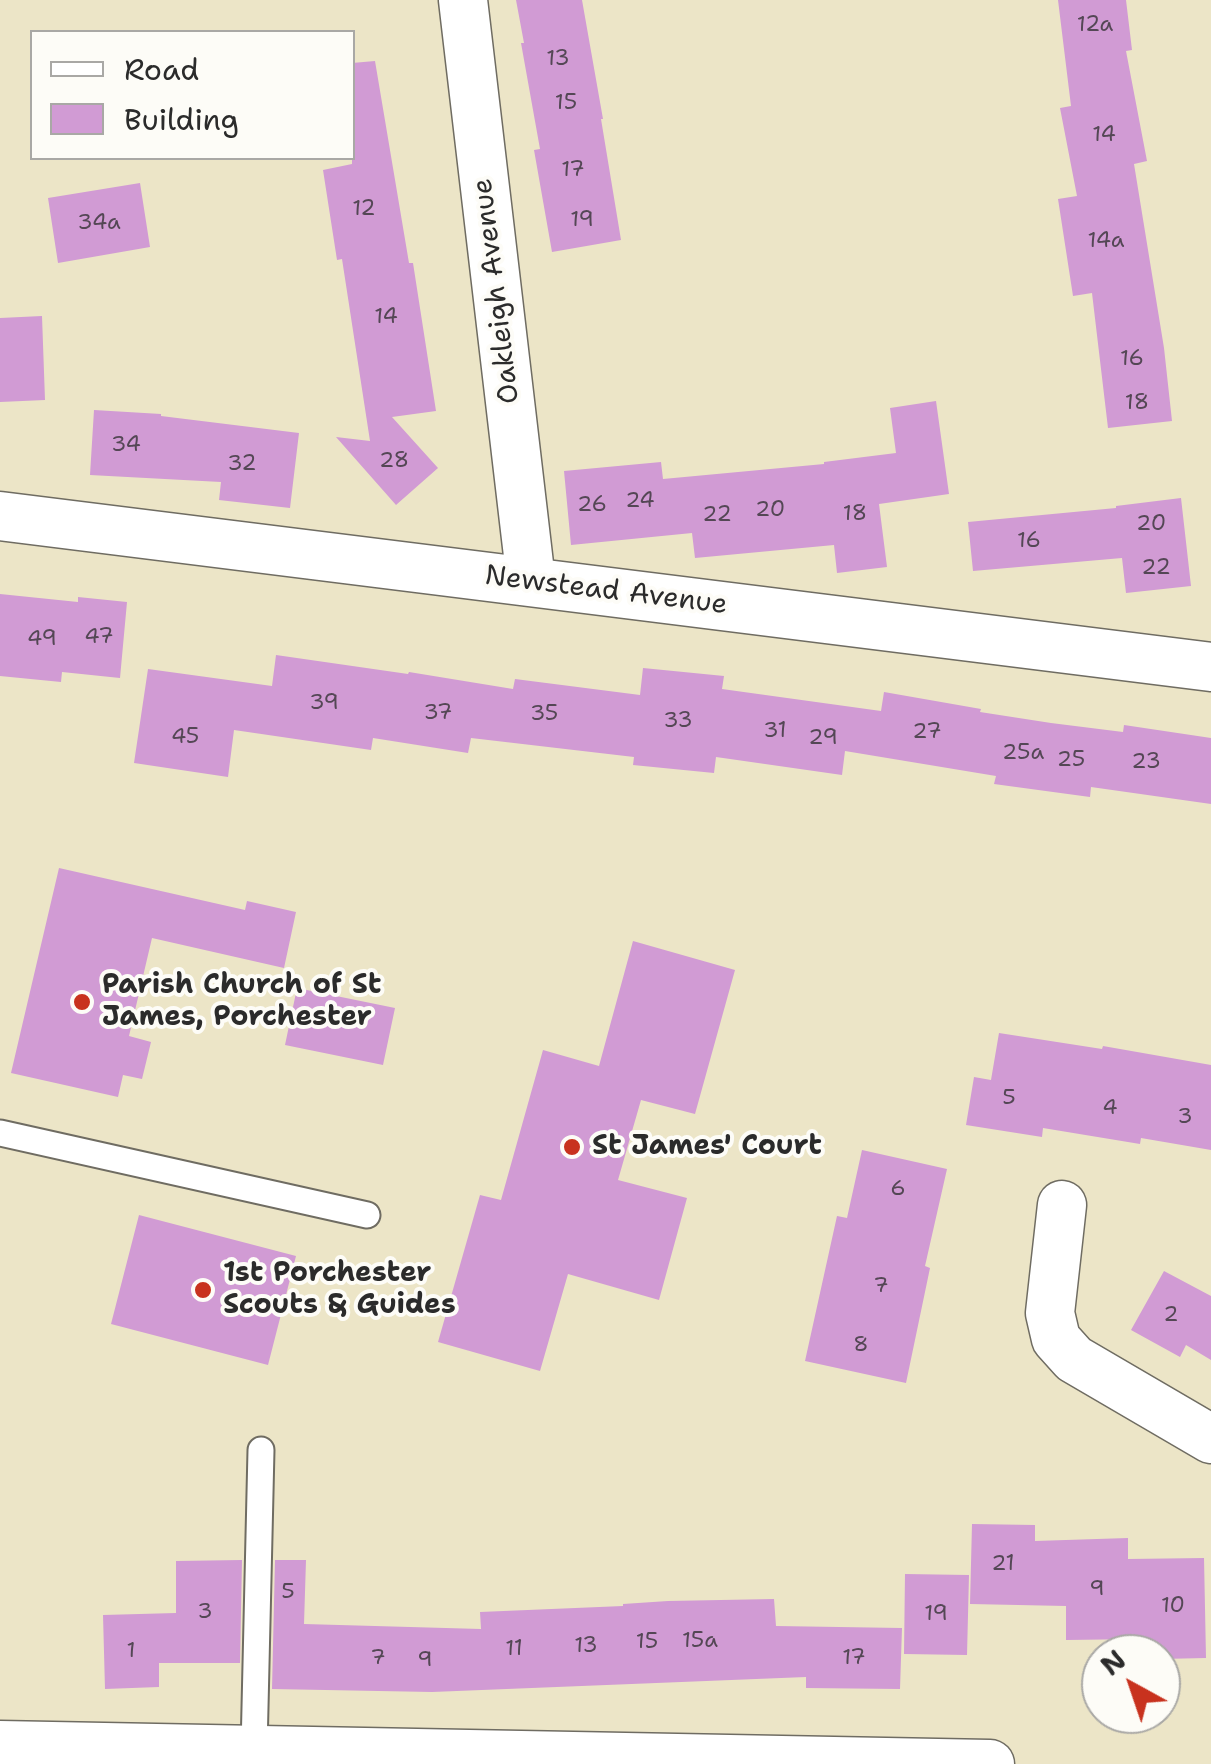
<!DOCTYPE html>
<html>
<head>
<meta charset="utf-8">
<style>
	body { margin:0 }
	#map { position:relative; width:1211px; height:1764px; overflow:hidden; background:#ece5c7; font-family:"Shantell Sans",sans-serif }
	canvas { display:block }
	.legend { position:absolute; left:30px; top:30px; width:325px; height:130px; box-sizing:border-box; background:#fdfcf7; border:2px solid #a9a8a5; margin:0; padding:12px 18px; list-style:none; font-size:30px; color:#2b2b2b }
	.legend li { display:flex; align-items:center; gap:20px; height:50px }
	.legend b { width:50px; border:2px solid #a9a8a5 }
	.north { position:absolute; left:1081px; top:1634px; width:100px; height:100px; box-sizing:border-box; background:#fdfcf7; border:2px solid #a9a8a5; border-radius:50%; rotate:320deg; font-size:28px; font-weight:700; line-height:40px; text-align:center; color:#2b2b2b }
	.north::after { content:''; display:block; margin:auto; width:35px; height:45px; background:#c8321e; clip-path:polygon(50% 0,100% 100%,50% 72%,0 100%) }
</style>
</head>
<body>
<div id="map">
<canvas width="1211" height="1764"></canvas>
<ul class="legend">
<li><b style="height:12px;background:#fff"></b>Road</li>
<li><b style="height:28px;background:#d19bd4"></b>Building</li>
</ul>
<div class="north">N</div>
</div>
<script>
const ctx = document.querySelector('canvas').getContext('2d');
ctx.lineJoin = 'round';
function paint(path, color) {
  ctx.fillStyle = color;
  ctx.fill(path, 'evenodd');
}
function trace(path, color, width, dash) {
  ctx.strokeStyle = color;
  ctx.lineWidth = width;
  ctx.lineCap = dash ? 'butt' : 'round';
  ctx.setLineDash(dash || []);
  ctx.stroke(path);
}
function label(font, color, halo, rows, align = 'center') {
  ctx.font = font + ' "Shantell Sans",sans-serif';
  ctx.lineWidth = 8;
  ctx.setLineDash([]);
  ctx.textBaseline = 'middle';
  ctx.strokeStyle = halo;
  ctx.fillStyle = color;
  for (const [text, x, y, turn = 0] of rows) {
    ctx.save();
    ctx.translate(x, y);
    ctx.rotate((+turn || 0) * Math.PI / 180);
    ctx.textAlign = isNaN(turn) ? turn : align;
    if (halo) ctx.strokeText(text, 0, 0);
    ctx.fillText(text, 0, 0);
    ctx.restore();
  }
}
paint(new Path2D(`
	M516,0H582L603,119H601L621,240L552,252L534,150L540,149L521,43H524Z
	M1058,0H1126L1132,50L1126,51L1147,161L1134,164L1164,348L1172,421L1108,428L1092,293L1073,296L1058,199L1077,196L1060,108L1071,106Z
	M375,61L409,263H413L436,411L392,417L438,468L396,505L336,437L370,441L342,259L337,260L323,170L352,164V63Z
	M140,183L150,247L58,263L48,198Z
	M42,316L45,400L0,402V318Z
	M936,401L949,494L879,504L887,567L837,573L834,545L695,558L692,533L571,545L564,471L661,462L663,479L824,464V462L896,453L890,408Z
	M94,410L161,414V416L299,433L290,508L219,500L221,482L90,475Z
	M1181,498L1191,586L1126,593L1122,558L973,571L968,522L1116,508V506Z
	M0,594L78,602V597L127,602L120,678L62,672L61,682L0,676Z
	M276,655L408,674L409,672L513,689L515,679L640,695L643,668L724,676L722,689L881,711L884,692L981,709L980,712L1051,723L1123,732L1124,725L1211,738V804L1091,787L1090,797L994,784L996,776L845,751L842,775L716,757L714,773L633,765L634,757L471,738L468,753L373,738L371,750L234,730L228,777L134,763L148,669L272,686Z
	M59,868L245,910L247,901L296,912L284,968L152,938L129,1036L151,1042L142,1079L123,1075L118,1097L11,1073Z
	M633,941L735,970L695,1114L641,1100L618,1180L687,1198L659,1300L568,1274L540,1371L438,1342L480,1195L501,1200L543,1050L599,1066Z
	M297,988L395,1008L383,1065L285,1045Z
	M999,1033L1102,1049L1103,1046L1211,1065V1150L1141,1138L1140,1144L1043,1128L1042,1137L966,1125L974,1077L991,1080Z
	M862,1150L947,1169L925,1266L930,1268L906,1383L805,1361L837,1216L847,1218Z
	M139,1215L296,1256L268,1365L111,1324Z
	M1164,1271L1211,1296V1360L1186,1345L1180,1357L1131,1330Z
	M972,1524L1035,1525V1541L1128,1538V1559L1204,1558L1206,1658L1161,1659V1654H1142V1639L1066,1640V1606L970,1604Z
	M242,1560L240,1663H159V1687L105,1689L103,1615L176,1613V1561Z
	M275,1560H306L304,1624L481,1629L480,1612L623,1606V1604L668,1601L774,1599L776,1626L902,1628L900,1689L806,1688V1677L432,1692L272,1689Z
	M905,1574L969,1575L967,1655L904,1654Z`), '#d19bd4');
const service = new Path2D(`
	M0,1133L367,1215
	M254,1750L261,1450`);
const minor = new Path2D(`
	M463,0L531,581
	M0,516L1211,667
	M1062,1205L1050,1313L1056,1339L1074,1359L1211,1439
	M0,1745L990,1764`);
trace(service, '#6f6c62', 29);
trace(minor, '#6f6c62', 51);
trace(service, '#fff', 25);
trace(minor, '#fff', 48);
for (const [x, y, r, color] of [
	[82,1002,10,"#c8321e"],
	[572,1147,10,"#c8321e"],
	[203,1290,10,"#c8321e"]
]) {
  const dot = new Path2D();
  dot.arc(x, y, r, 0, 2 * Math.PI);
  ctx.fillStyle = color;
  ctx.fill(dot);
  trace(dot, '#fdfcf7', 4);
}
label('22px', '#544755', null, [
	["12a",1095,25],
	["13",558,59],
	["15",566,103],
	["14",1104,135],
	["17",573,170],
	["12",364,209],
	["19",582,220],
	["34a",99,223],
	["14a",1106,241],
	["14",386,317],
	["16",1132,359],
	["18",1137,403],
	["34",126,445],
	["28",394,461],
	["32",242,464],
	["24",640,501],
	["26",592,505],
	["20",770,510],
	["18",855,514],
	["22",717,515],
	["20",1151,524],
	["16",1029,541],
	["22",1156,568],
	["47",99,637],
	["49",42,639],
	["39",324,703],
	["37",438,713],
	["35",544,714],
	["33",678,721],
	["31",775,731],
	["27",927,732],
	["45",185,737],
	["29",823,738],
	["25a",1023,753],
	["25",1071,760],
	["23",1146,762],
	["5",1009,1098],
	["4",1110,1108],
	["3",1185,1117],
	["6",898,1189],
	["7",881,1286],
	["2",1171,1315],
	["8",861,1345],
	["21",1003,1564],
	["9",1097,1589],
	["5",288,1592],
	["10",1173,1606],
	["3",205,1612],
	["19",936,1614],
	["15a",700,1641],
	["15",647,1642],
	["13",586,1646],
	["11",514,1649],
	["1",131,1651],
	["7",378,1658],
	["17",854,1658],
	["9",425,1660]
]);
label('28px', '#2b2b2b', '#fdfcf7', [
	["Oakleigh Avenue",497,291,-97],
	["Newstead Avenue",606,591,7]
]);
label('bold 28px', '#2b2b2b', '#fdfcf7', [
	["Parish Church of St",102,986],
	["James, Porchester",102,1018],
	["St James' Court",592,1147],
	["1st Porchester",223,1274],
	["Scouts & Guides",223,1306]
], 'left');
</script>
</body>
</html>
